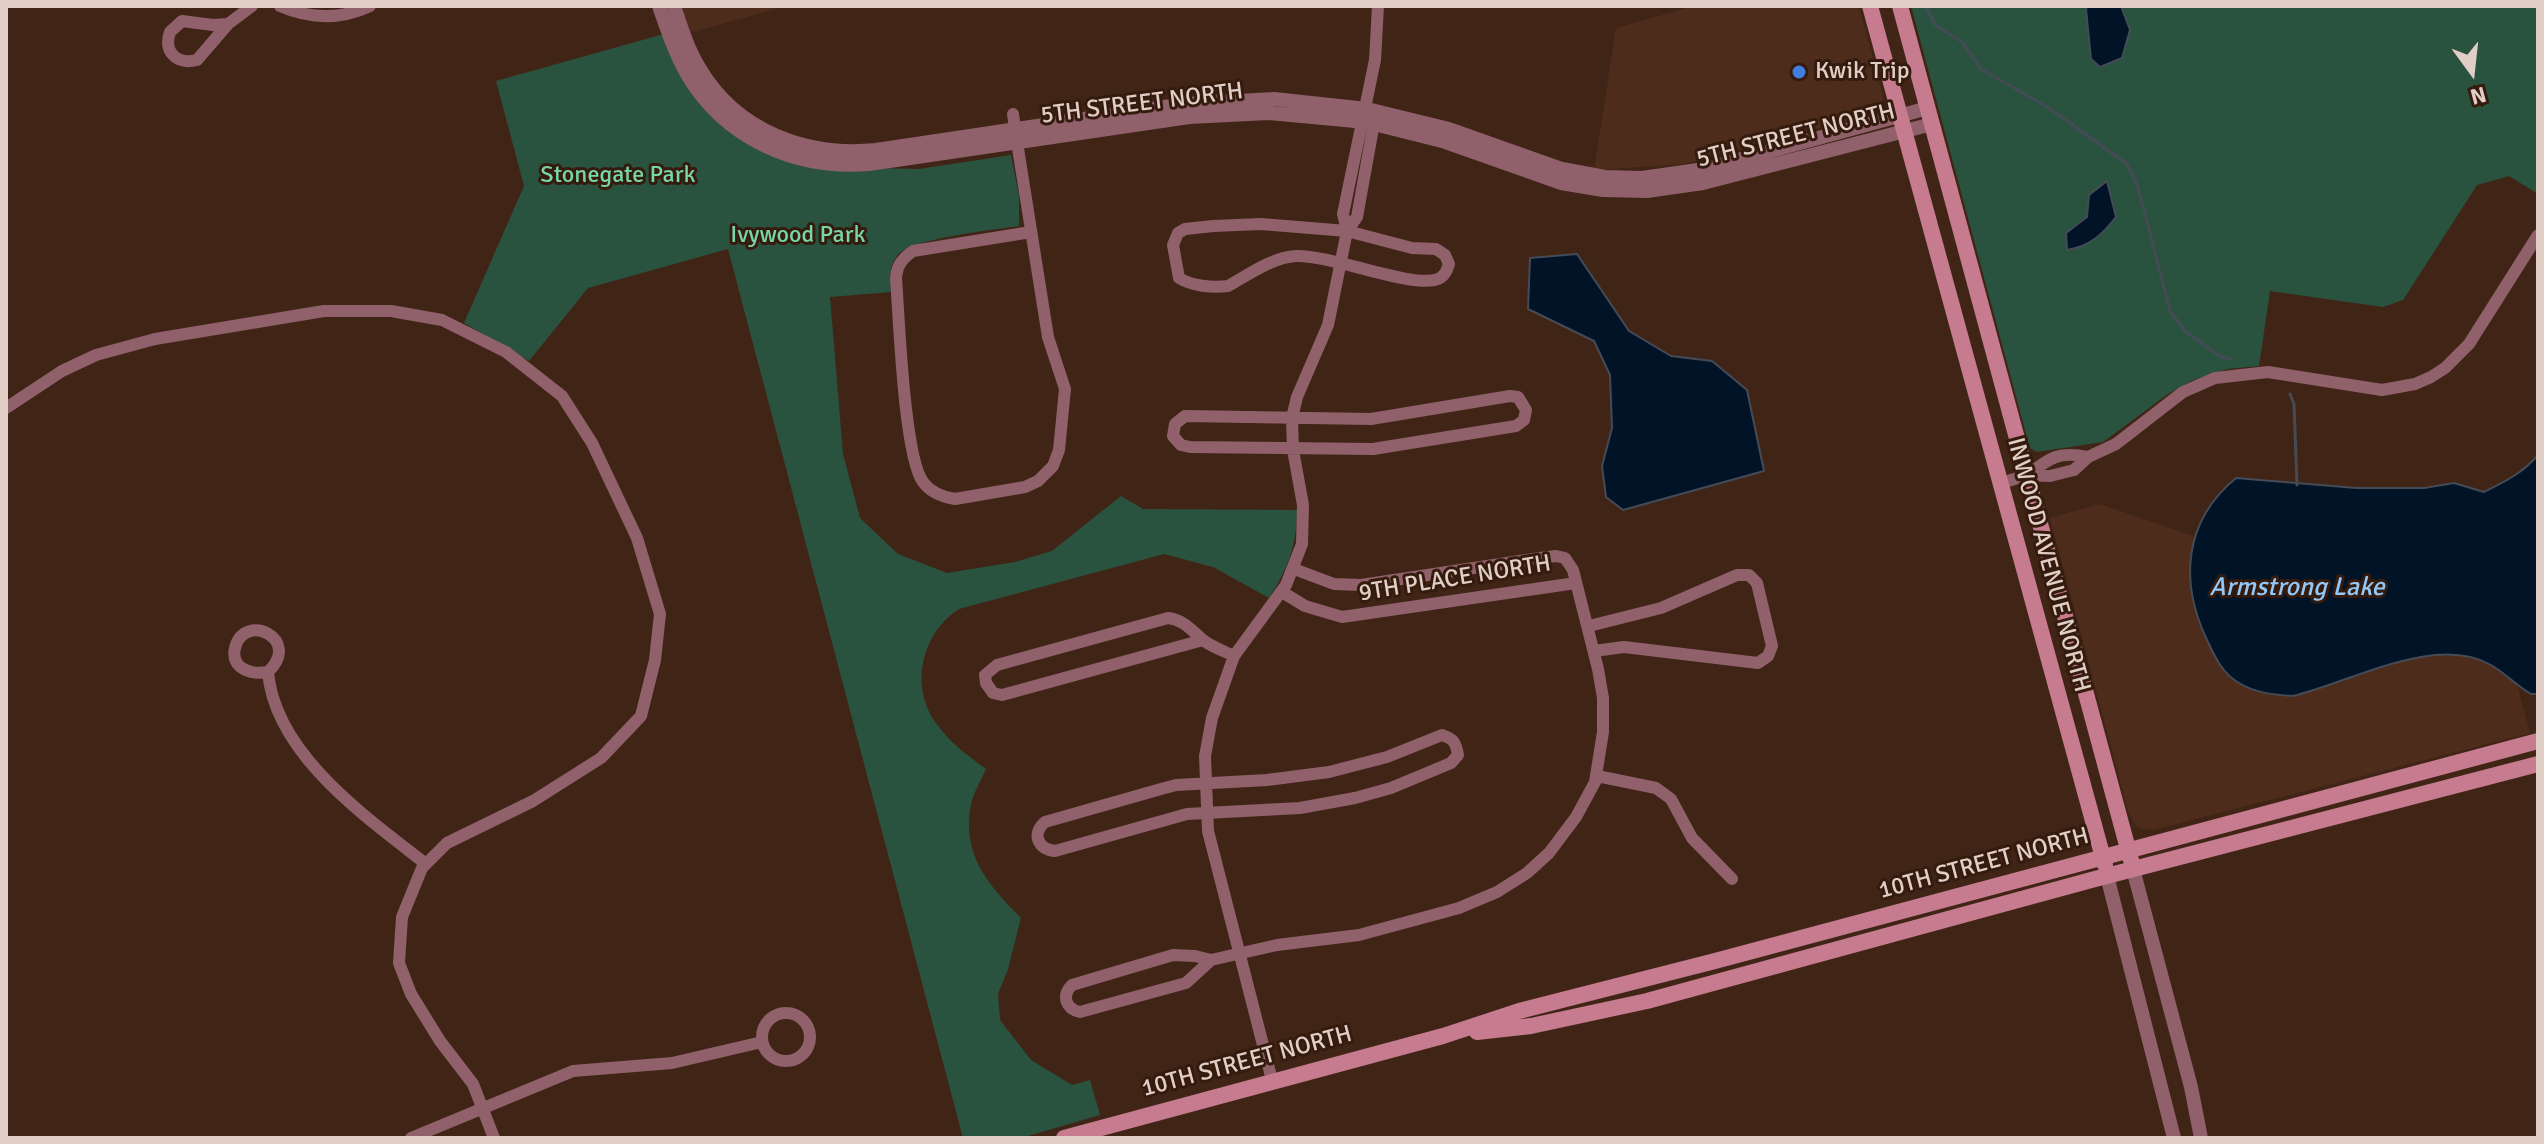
<!DOCTYPE html>
<html>
<head>
<meta charset="utf-8">
<style>
	body { margin:0 }
	#map { position:relative; width:2544px; height:1144px; overflow:hidden; background:#402517; font-family:Signika,sans-serif }
	canvas { display:block }
	.frame { position:absolute; inset:0; border:8px solid #e1cec6; pointer-events:none }
	.north { position:absolute; left:2432px; top:32px; width:80px; height:80px; -webkit-text-stroke:6px #351b0e; paint-order:stroke; rotate:165deg; font-size:22px; font-weight:700; line-height:32px; text-align:center; color:#e1cec6 }
	.north::after { content:''; display:block; margin:auto; width:28px; height:36px; background:#e1cec6; clip-path:polygon(50% 0,100% 100%,50% 72%,0 100%) }
</style>
</head>
<body>
<div id="map">
<canvas width="2544" height="1144"></canvas>
<div class="frame"></div>
<div class="north">N</div>
</div>
<script>
const ctx = document.querySelector('canvas').getContext('2d');
ctx.lineJoin = 'round';
function paint(path, color) {
  ctx.fillStyle = color;
  ctx.fill(path, 'evenodd');
}
function trace(path, color, width, dash) {
  ctx.strokeStyle = color;
  ctx.lineWidth = width;
  ctx.lineCap = dash ? 'butt' : 'round';
  ctx.setLineDash(dash || []);
  ctx.stroke(path);
}
function label(font, color, halo, rows, align = 'center') {
  ctx.font = font + ' Signika,sans-serif';
  ctx.lineWidth = 6;
  ctx.setLineDash([]);
  ctx.textBaseline = 'middle';
  ctx.strokeStyle = halo;
  ctx.fillStyle = color;
  for (const [text, x, y, turn = 0] of rows) {
    ctx.save();
    ctx.translate(x, y);
    ctx.rotate((+turn || 0) * Math.PI / 180);
    ctx.textAlign = isNaN(turn) ? turn : align;
    if (halo) ctx.strokeText(text, 0, 0);
    ctx.fillText(text, 0, 0);
    ctx.restore();
  }
}
paint(new Path2D(`
	M679,6H788L688,33Z
	M1694,6H1859L1883,96L1881,107L1871,117L1840,126L1815,128L1684,164L1594,170L1616,28Z
	M2100,504L2506,643L2530,733L2153,830L2139,828L2133,822L2128,811L2050,518Z`), '#4d2c1b');
paint(new Path2D(`
	M1911,6H2538V194L2509,176L2477,185L2403,300L2383,307L2270,291L2259,366L2227,369L2191,381L2168,394L2103,442L2037,452L2030,448L2028,441Z
	M664,34L698,99L813,167L919,169L1011,155L1019,196V226C994,230 910,238 897,256C888,267 891,279 891,292L830,297L843,454L860,518L898,554L947,573L1015,562L1052,551L1121,496L1143,509L1297,510C1297,544 1288,569 1269,598L1213,567L1164,554L959,609C922,633 909,685 936,723C949,742 967,755 986,769C981,780 974,792 971,804C961,854 988,885 1021,918L1008,969L998,994L1000,1020L1031,1060L1072,1085L1090,1080L1100,1115L1021,1138H963L728,249L588,288L529,361L464,323L524,186L496,81Z`), '#2a533f');
const water = new Path2D(`
	M2088,6H2121L2130,30L2122,58L2100,67L2091,59L2086,9Z
	M2107,181L2116,217C2102,235 2090,246 2067,250L2066,233L2087,217L2089,195Z
	M1577,254L1629,331L1671,356L1712,361L1747,390L1764,471L1623,510L1606,497L1602,466L1612,428L1610,375L1594,341L1528,309L1530,258Z
	M2538,455V694H2531C2517,686 2505,673 2491,665C2436,633 2349,683 2293,696C2275,695 2255,693 2239,683C2222,673 2215,657 2207,640C2179,581 2184,521 2236,478L2356,488H2424L2454,483L2484,492C2504,482 2523,473 2538,455Z`);
paint(water, '#001327');
trace(water, '#444b57', 2);
trace(new Path2D(`
	M1926,6L1935,25L1962,42L1981,69L2049,108L2127,164L2138,187L2170,311L2185,331L2221,357L2231,359
	M2290,394L2294,404L2297,485`), '#444b57', 3);
trace(new Path2D(`
	M280,6C310,19 340,20 370,6
	M228,24L213,25L182,21L170,32C163,52 177,65 197,60L228,24L252,6
	M1013,114L1017,142L1048,337L1065,389L1059,450L1053,466L1038,481L1025,487L955,499C942,497 931,493 923,482C904,456 899,317 896,278C897,265 902,259 913,251L1031,232
	M1261,224L1347,231L1412,248L1436,249L1445,255L1449,264C1447,270 1445,276 1438,279C1412,289 1333,255 1296,256C1273,257 1248,275 1228,286C1212,288 1192,286 1179,278L1173,245L1178,233L1185,229L1213,226Z
	M1347,231L1343,214L1375,60L1378,6
	M1510,396L1518,397L1526,410L1524,420L1516,426L1373,449L1190,447L1181,445L1173,436L1175,424L1185,416L1371,419Z
	M6,408L62,371L96,355L155,339L324,311H391L442,320L506,352L562,396L592,443L637,538L660,614L655,660L641,716L601,758L533,801L447,843L422,868L402,917L399,963L411,994L440,1041L473,1084L494,1138
	M2028,475C2050,457 2060,451 2088,457
	M2001,483L2028,475L2050,476L2074,470L2088,457L2116,444L2183,392L2215,378L2268,372L2382,390L2415,384L2431,377L2445,368L2469,344L2538,235
	M1282,592L1305,606L1342,617L1576,583
	M1589,626L1661,608L1737,575H1749L1757,583L1772,646L1768,656L1758,663L1624,647L1594,651
	M1203,640L1002,695L993,693L986,683L985,675L997,665L1168,618C1184,620 1191,630 1203,640C1212,647 1224,651 1234,656
	M268,672C252,675 230,669 235,648C244,611 303,639 268,672C275,754 366,817 426,864
	M1442,735C1454,739 1456,743 1458,755L1451,763L1391,788L1355,798L1300,808L1187,814L1055,851C1038,849 1031,834 1045,822L1161,789L1176,785L1267,780L1329,772L1387,757Z
	M1597,776L1656,788L1671,799L1692,838L1732,879
	M1211,960L1186,983L1080,1012C1066,1009 1061,996 1072,985L1173,955L1195,956L1211,960L1277,945L1359,935L1459,908L1497,892L1527,873L1549,853L1576,817L1595,782L1603,732V698L1598,669L1573,570L1565,558L1556,556L1540,558L1361,585L1334,584L1294,569
	M762 1037a24 24 0 1 1 48 0a24 24 0 1 1-48 0Z
	M1272,1080L1208,831L1205,756L1212,718L1234,656L1286,585L1302,544L1303,505L1293,450L1292,418L1297,397L1328,325L1347,231L1357,217L1374,123L1370,115
	M411,1138L573,1071L672,1063L762,1042`), '#90606b', 12);
trace(new Path2D(`
	M659,6C667,29 675,53 687,74C725,139 796,170 869,164L1189,117L1269,113L1366,122L1442,141L1561,183L1603,190L1647,191L1703,183L1932,124
	M674,6C681,27 688,50 700,69C737,131 806,157 876,150L1185,104L1274,99L1367,109L1449,129L1562,169L1605,177L1642,178L1705,169L1928,108
	M2133,869L2191,1087L2201,1138
	M2107,876L2174,1138`), '#90606b', 14);
trace(new Path2D(`
	M1870,6L2105,865
	M1900,6L2131,860
	M1477,1032L1531,1026L1647,1001L2095,879L2538,764
	M1064,1138L1443,1036L1519,1011L1715,961L2538,741`), '#c77b8e', 16);
for (const [x, y, r, color] of [
	[1799,72,8,"#3f7fe0"]
]) {
  const dot = new Path2D();
  dot.arc(x, y, r, 0, 2 * Math.PI);
  ctx.fillStyle = color;
  ctx.fill(dot);
  trace(dot, '#351b0e', 3);
}
label('24px', '#e1cec6', '#351b0e', [
	["Kwik Trip",1815,72]
], 'left');
label('24px', '#e1cec6', '#351b0e', [
	["5TH STREET NORTH",1142,104,-7],
	["5TH STREET NORTH",1796,136,-14],
	["INWOOD AVENUE NORTH",2048,565,75],
	["9TH PLACE NORTH",1455,579,-9],
	["10TH STREET NORTH",1984,864,-15],
	["10TH STREET NORTH",1247,1062,-15]
]);
label('24px', '#77d6a7', '#351b0e', [
	["Stonegate Park",618,176],
	["Ivywood Park",798,236]
]);
label('italic 26px', '#91c8f9', '#351b0e', [
	["Armstrong Lake",2297,588]
]);
</script>
</body>
</html>
